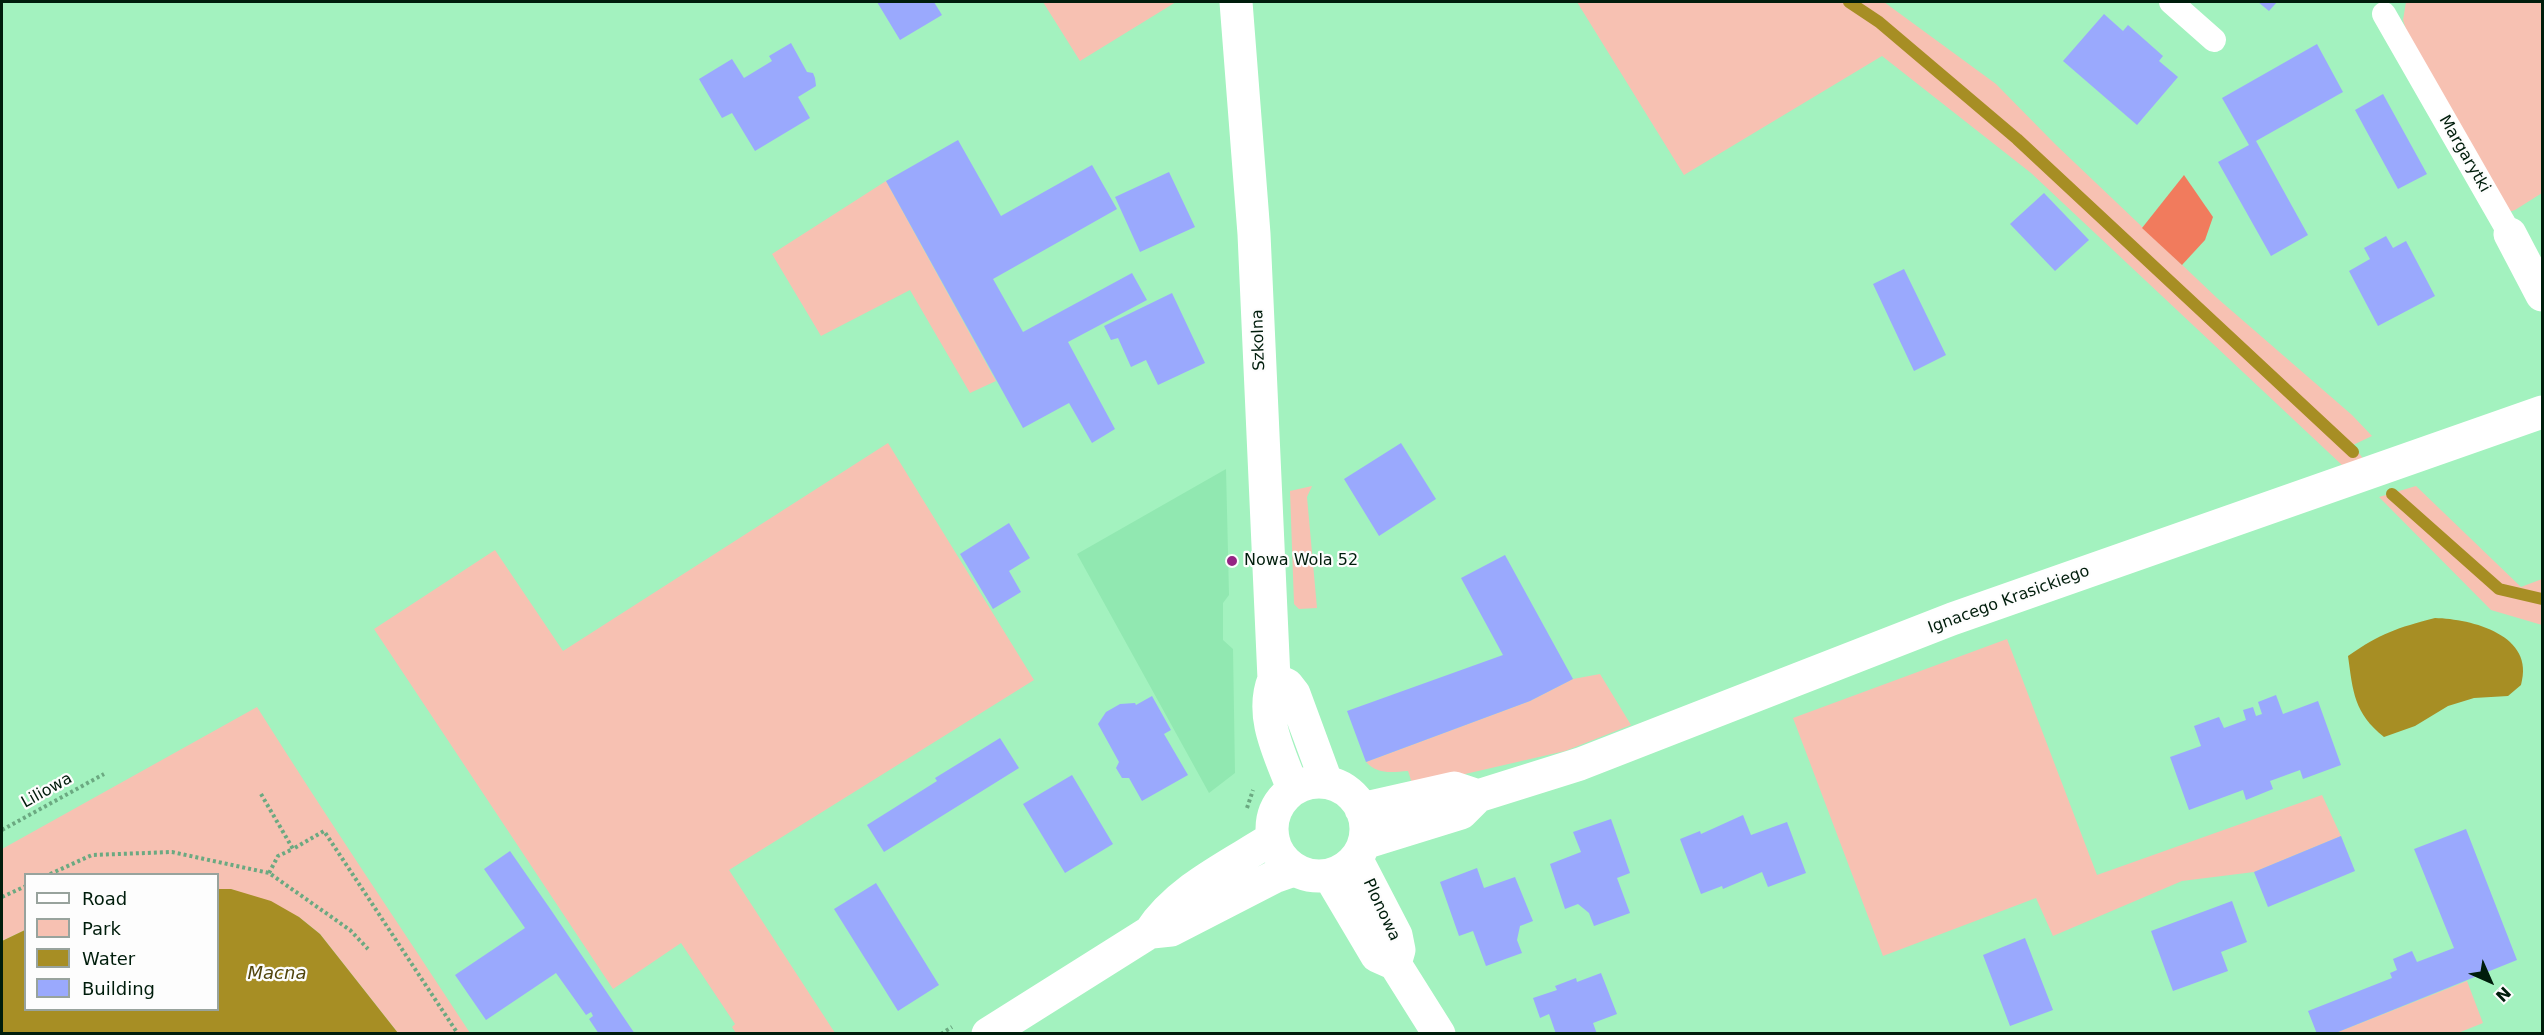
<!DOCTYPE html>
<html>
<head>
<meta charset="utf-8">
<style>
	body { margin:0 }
	#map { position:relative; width:2544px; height:1035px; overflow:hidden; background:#a3f2bf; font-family:"DejaVu Sans",sans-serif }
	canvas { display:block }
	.frame { position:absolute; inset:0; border:3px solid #001d0c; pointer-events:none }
	.legend { position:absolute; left:24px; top:873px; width:195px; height:138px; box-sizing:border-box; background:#fdfdfd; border:2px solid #98a39d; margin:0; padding:8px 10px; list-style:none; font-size:18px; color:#001d0c }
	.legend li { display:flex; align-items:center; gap:12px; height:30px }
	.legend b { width:30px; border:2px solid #98a39d }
	.north { position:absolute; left:2460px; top:951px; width:60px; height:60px; -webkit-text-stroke:4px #fdfdfd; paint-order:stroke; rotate:135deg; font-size:16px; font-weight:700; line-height:24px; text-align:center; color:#001d0c }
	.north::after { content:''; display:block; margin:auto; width:21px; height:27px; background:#001d0c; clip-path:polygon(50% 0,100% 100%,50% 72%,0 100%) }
</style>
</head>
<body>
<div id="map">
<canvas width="2544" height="1035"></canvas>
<div class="frame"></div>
<ul class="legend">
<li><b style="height:8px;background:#fff"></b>Road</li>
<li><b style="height:16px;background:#f7c1b2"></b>Park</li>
<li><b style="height:16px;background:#a78e24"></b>Water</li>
<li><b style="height:16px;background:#9aa9fd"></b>Building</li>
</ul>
<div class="north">N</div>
</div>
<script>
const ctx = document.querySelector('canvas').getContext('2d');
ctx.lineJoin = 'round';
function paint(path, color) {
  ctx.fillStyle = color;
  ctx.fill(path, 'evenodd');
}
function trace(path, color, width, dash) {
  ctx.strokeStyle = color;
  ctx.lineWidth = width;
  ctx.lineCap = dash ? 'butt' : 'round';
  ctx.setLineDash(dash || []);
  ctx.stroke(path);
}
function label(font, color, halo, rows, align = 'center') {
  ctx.font = font + ' "DejaVu Sans",sans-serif';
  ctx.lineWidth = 4.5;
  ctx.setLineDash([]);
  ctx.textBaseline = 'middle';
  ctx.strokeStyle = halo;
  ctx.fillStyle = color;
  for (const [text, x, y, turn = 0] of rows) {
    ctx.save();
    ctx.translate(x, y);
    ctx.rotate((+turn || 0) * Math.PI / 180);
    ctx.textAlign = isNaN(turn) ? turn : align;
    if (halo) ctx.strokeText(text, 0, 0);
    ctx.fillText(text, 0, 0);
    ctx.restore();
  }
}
paint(new Path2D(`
	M1226,469L1229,595L1223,603V640L1233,649L1235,773L1209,793L1077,554Z`), '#91e8b1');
paint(new Path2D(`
	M1043,2H1176L1080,61Z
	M1577,2H1884L1996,84L2055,144L2217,298L2352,415L2372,436L2353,445L2364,460L2343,466L2031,173L1882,56L1684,175Z
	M2406,2H2542V193L2515,210L2506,213L2407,33L2403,20Z
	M886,181L996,381L970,393L910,290L821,336L772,254Z
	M888,443L1034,680L729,870L835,1033H736L732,1027L735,1024L681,943L613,989L374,629L495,550L563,651Z
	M1312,486L1307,497L1317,608L1299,609L1294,604L1290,491Z
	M2416,486L2521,587L2542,579V625L2491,610L2379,497Z
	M2007,639L2097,875L2322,795L2341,836L2254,872L2182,881L2053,936L2036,898L1883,956L1793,718Z
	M1600,674L1631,725L1565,751L1413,786L1408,771C1392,772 1378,775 1366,762L1530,701L1573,679Z
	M257,707C326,817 399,924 470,1033H398L320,934L299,917L231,889H218V874H26L25,930L2,941V849Z
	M2467,981L2483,1023L2458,1033L2333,1034Z`), '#f7c1b2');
paint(new Path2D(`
	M2184,175L2213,217L2205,240L2182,265L2142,228Z`), '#f17b5d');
paint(new Path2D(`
	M2435,618C2472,619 2536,635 2521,685L2508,696L2474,698L2448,706L2415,726L2384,737C2354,713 2353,692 2348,656C2381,633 2397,628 2435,618Z
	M218,889H231L271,901L299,917L320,934L398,1033H2V941L25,930L26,1010H218Z`), '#a78e24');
trace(new Path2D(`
	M1849,2L1879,22L2017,139L2353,452
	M2392,494L2499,589L2542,599`), '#a78e24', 12);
paint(new Path2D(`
	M877,2H934L942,15L900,40Z
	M2258,2H2277L2269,11Z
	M2104,14L2123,31L2128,25L2163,56L2159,61L2178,77L2137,125L2063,61Z
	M791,43L807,72L813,73L815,78L816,86L798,97L810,118L755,151L732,113L722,118L699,79L732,59L744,78L772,61L769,56Z
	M2317,44L2343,92L2256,141L2308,235L2271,256L2218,162L2249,145L2222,98Z
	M2383,94L2427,174L2398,189L2355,110Z
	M958,140L1001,216L1092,165L1117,209L993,279L1023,332L1132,273L1147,300L1068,342L1115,429L1092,443L1069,403L1023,428L886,181Z
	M1169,172L1195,227L1140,252L1115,197Z
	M2044,193L2089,240L2055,271L2010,224Z
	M2386,236L2393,248L2406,241L2435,296L2378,326L2349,271L2370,259L2364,248Z
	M1904,269L1946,355L1914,371L1873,284Z
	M1172,293L1205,363L1158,385L1146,360L1131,367L1118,338L1111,340L1104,326Z
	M1401,443L1436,499L1379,536L1344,479Z
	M1009,523L1030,558L1009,571L1021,592L993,609L960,554Z
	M1505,555L1573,679L1530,701L1366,762L1347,711L1503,655L1461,578Z
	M2276,695L2283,714L2318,701L2341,765L2303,779L2300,770L2270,781L2273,789L2246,800L2243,790L2189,810L2170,757L2201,746L2194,726L2219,717L2224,728L2246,720L2243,710L2253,707L2256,716L2262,714L2258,702Z
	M1152,696L1171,730L1164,734L1188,775L1142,801L1129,778H1122L1116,768L1119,762L1098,724L1106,712L1120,704L1135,703L1136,705Z
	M1000,738L1019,768L884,852L867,825L937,781L935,778Z
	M1072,775L1113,844L1065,873L1023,804Z
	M1743,815L1751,835L1787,822L1806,873L1768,887L1762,872L1723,889L1722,886L1701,894L1680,839L1700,831L1701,834Z
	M1611,819L1630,873L1617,878L1630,913L1594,926L1589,913L1578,904L1565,909L1550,864L1581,852L1573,832Z
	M2466,829L2517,960L2333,1034H2317L2308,1011L2392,978L2390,973L2397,970L2393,959L2412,951L2417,962L2454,948L2414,849Z
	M2341,836L2355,871L2268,907L2254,872Z
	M510,851L551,910L635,1034H599L589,1019L593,1016L591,1012L586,1015L556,973L486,1020L455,975L525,928L484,869Z
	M1477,868L1484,888L1515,877L1533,921L1520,926L1517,940L1522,953L1486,966L1473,931L1459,936L1440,882Z
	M876,883L939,985L898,1011L834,909Z
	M2232,901L2247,942L2221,952L2228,971L2173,991L2151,931Z
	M2025,938L2053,1010L2010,1026L1983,955Z
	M1601,973L1617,1014L1593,1023L1597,1034H1556L1549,1014L1540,1018L1533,998L1557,990L1555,986L1576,978L1577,982Z`), '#9aa9fd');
trace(new Path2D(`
	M261,794L293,849L324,831L458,1034
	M1247,808L1253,790
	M2,830L104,774
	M269,873L278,856L293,849
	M50,874L92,855L172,852L269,873L350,930L368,949
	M2,897L26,886
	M941,1034L952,1027`), '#6ba981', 4, [3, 3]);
trace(new Path2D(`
	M2171,2L2214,40
	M2384,14L2510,234`), '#fff', 24);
trace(new Path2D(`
	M1236,2L1254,234L1274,679C1259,716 1280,754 1293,789
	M2510,234L2542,295
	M1274,679L1287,685L1294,694L1326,781
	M1272 829a47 47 0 1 1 94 0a47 47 0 1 1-94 0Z
	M1361,809L1454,788L1478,796
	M1364,843L1461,813L1478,796L1580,764L1952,619L2542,412
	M1356,858L1396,935L1399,950L1395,964
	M1329,875L1377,956L1395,964L1439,1034
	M1152,932L1171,930L1274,877L1294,870
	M988,1034L1150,932C1178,889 1231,865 1273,838`), '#fff', 33);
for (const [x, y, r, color] of [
	[1232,561,6,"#952484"]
]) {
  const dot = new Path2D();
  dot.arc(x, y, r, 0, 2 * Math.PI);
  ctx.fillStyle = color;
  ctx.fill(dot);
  trace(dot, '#fdfdfd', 2);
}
label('16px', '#001d0c', '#fdfdfd', [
	["Margarytki",2464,154,60],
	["Szkolna",1259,340,-92],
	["Ignacego Krasickiego",2009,600,-20],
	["Liliowa",47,791,-29],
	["Plonowa",1381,910,65]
]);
label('16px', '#001d0c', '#fdfdfd', [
	["Nowa Wola 52",1244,561]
], 'left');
label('italic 18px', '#51440c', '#fdfdfd', [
	["Macna",277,974]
]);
</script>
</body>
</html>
